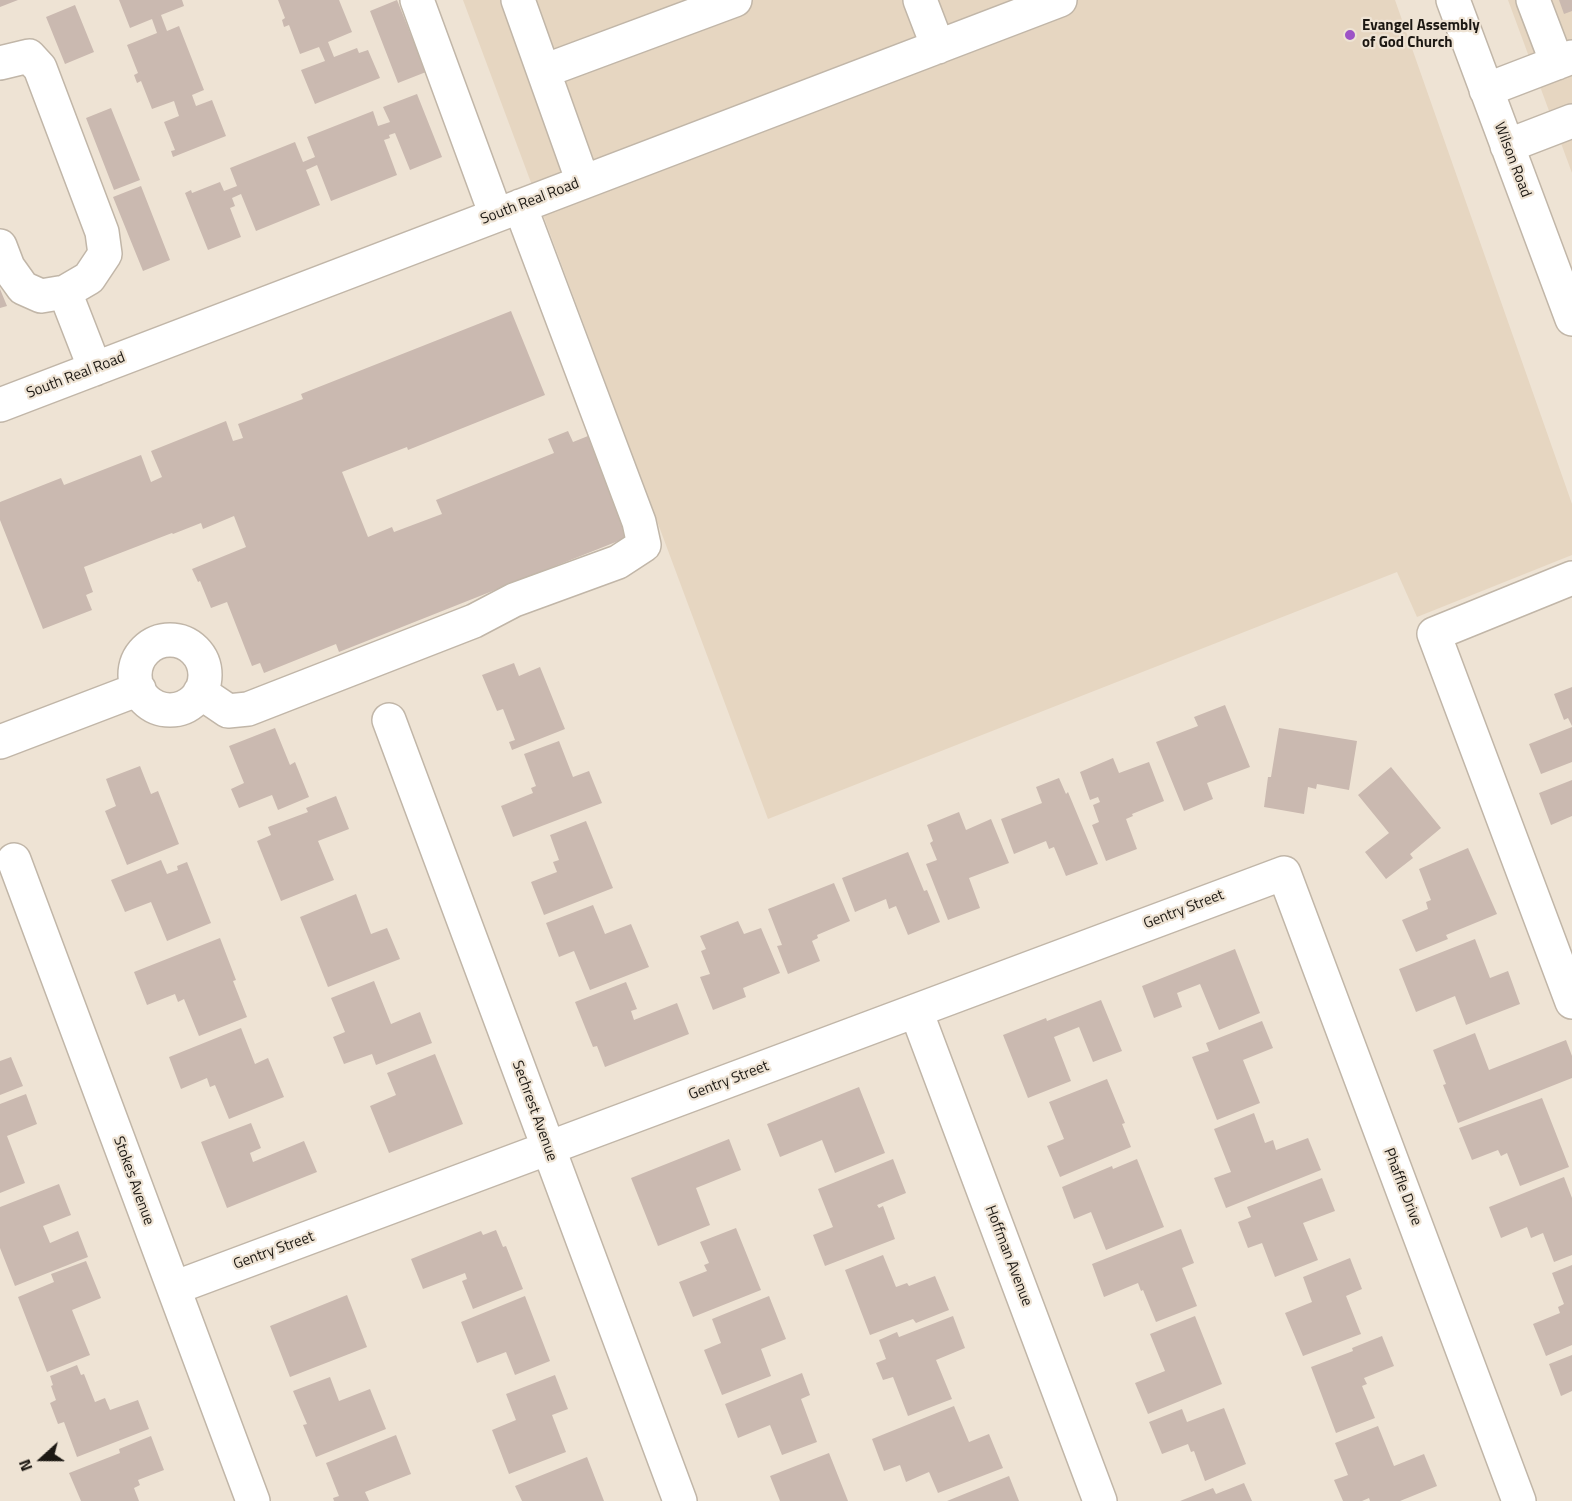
<!DOCTYPE html>
<html>
<head>
<meta charset="utf-8">
<style>
	body { margin:0 }
	#map { position:relative; width:1572px; height:1501px; overflow:hidden; background:#eee3d4; font-family:"Titillium Web",sans-serif }
	canvas { display:block }
	.north { position:absolute; left:12px; top:1429px; width:60px; height:60px; -webkit-text-stroke:4px #eee3d4; paint-order:stroke; rotate:249deg; font-size:16px; font-weight:700; line-height:24px; text-align:center; color:#1c1813 }
	.north::after { content:''; display:block; margin:auto; width:21px; height:27px; background:#1c1813; clip-path:polygon(50% 0,100% 100%,50% 72%,0 100%) }
</style>
</head>
<body>
<div id="map">
<canvas width="1572" height="1501"></canvas>
<div class="north">N</div>
</div>
<script>
const ctx = document.querySelector('canvas').getContext('2d');
ctx.lineJoin = 'round';
function paint(path, color) {
  ctx.fillStyle = color;
  ctx.fill(path, 'evenodd');
}
function trace(path, color, width, dash) {
  ctx.strokeStyle = color;
  ctx.lineWidth = width;
  ctx.lineCap = dash ? 'butt' : 'round';
  ctx.setLineDash(dash || []);
  ctx.stroke(path);
}
function label(font, color, halo, rows, align = 'center') {
  ctx.font = font + ' "Titillium Web",sans-serif';
  ctx.lineWidth = 4.5;
  ctx.setLineDash([]);
  ctx.textBaseline = 'middle';
  ctx.strokeStyle = halo;
  ctx.fillStyle = color;
  for (const [text, x, y, turn = 0] of rows) {
    ctx.save();
    ctx.translate(x, y);
    ctx.rotate((+turn || 0) * Math.PI / 180);
    ctx.textAlign = isNaN(turn) ? turn : align;
    if (halo) ctx.strokeText(text, 0, 0);
    ctx.fillText(text, 0, 0);
    ctx.restore();
  }
}
paint(new Path2D(`
	M463,0H1395L1572,504V555L1417,617L1397,572L768,819Z
	M1508,0H1572V173Z`), '#e6d6c1');
paint(new Path2D(`
	M0,0H18L0,7Z
	M119,0H182L184,6L161,15L167,31L179,26L204,90L192,95L196,106L212,100L226,136L173,157L171,151L175,150L164,122L179,116L174,101L152,109L141,81L137,83L134,75L138,73L127,45L157,33L152,19L130,28Z
	M278,0H339L352,32L328,42L334,57L357,48L359,53L368,50L380,78L315,104L301,70L325,61L319,47L300,54L289,25L284,27L282,20L285,18Z
	M397,0L426,72L398,83L370,11Z
	M1559,0H1572V11L1564,14Z
	M75,5L94,52L65,64L46,17Z
	M417,94L442,157L410,170L395,133L389,135L390,138L384,140L397,175L331,201L317,165L306,170L320,205L256,231L241,194L232,198L235,206L230,208L241,237L208,250L185,193L191,190L192,193L220,182L224,191L237,186L230,168L295,142L303,162L315,157L307,137L373,111L378,126L390,122L383,107Z
	M111,108L140,180L114,190L86,118Z
	M141,186L170,260L143,271L113,197Z
	M0,289L7,306L0,308Z
	M511,311L545,395L408,450L407,447L342,472L368,537L392,527L394,532L442,514L436,500L554,453L548,439L568,431L573,442L588,436L608,488L616,485L636,534L339,652L336,644L264,673L260,663L252,666L227,602L211,608L200,581L198,582L192,569L246,547L234,516L203,529L201,523L173,534L172,533L84,567L93,592L86,595L92,610L43,629L0,520V502L61,478L64,485L141,455L151,482L162,477L151,451L226,421L233,441L243,438L238,424L303,399L301,394Z
	M514,663L519,676L540,667L565,729L512,750L509,742L515,740L503,709L497,711L482,675Z
	M1572,687V726L1568,718L1564,720L1554,694Z
	M1225,705L1250,767L1207,783L1213,799L1184,811L1156,742L1198,726L1194,717Z
	M1572,727V762L1541,774L1529,744Z
	M275,728L290,765L295,762L309,797L278,810L272,795L239,808L231,789L244,783L229,746Z
	M1279,728L1357,741L1349,790L1317,784L1316,789L1308,787L1304,814L1264,807L1268,777H1271Z
	M559,741L573,777L589,771L602,803L513,837L501,806L533,793L531,788L536,786L524,754Z
	M1113,758L1119,773L1149,762L1164,801L1132,814L1133,816L1126,819L1137,849L1106,861L1092,825L1099,822L1093,805L1100,802L1098,797L1090,800L1080,772Z
	M140,766L151,794L158,791L179,844L127,865L105,811L116,806L106,779Z
	M1391,767L1441,828L1410,854L1413,858L1386,879L1365,852L1389,833L1358,795Z
	M1059,778L1066,794L1068,792L1098,864L1066,876L1054,847L1049,849L1046,841L1014,854L1001,819L1042,803L1036,787Z
	M1572,780V816L1551,825L1539,793Z
	M336,796L349,829L318,841L334,880L281,901L257,841L271,835L268,827L308,812L306,808Z
	M959,812L966,830L991,819L1009,863L969,878L980,908L948,920L926,864L937,860L930,843L933,841L927,825Z
	M586,821L613,888L544,915L531,882L557,872L553,862L559,860L550,835Z
	M1468,848L1497,914L1446,935L1448,939L1416,952L1402,920L1428,909L1426,902L1431,900L1419,869Z
	M908,852L924,891L927,890L940,922L908,935L896,906L889,909L886,899L855,912L842,878Z
	M161,860L167,874L178,870L177,866L187,862L211,923L167,941L151,902L125,912L111,880Z
	M834,883L850,921L817,935L818,938L812,941L820,961L788,974L777,946L782,945L768,909Z
	M356,894L371,934L387,928L400,959L328,987L300,917Z
	M593,905L605,934L631,924L649,967L590,990L574,951L559,957L546,923Z
	M738,921L744,934L761,928L780,973L743,988L746,997L713,1010L700,977L710,974L701,951L706,949L700,936Z
	M220,938L236,980L233,981L247,1017L199,1036L184,999L178,1002L175,994L147,1005L134,972Z
	M1475,939L1490,978L1508,971L1520,1004L1466,1025L1455,996L1416,1012L1399,969Z
	M1235,949L1260,1013L1219,1030L1200,984L1177,993L1182,1007L1154,1018L1142,986Z
	M374,981L391,1024L420,1012L432,1043L376,1065L372,1054L344,1064L333,1037L345,1032L331,998Z
	M626,982L637,1009L631,1011L634,1020L677,1003L689,1034L605,1067L597,1046L593,1047L575,1002Z
	M1101,1000L1122,1051L1093,1062L1079,1027L1054,1037L1071,1081L1028,1098L1003,1035L1046,1018L1047,1021Z
	M1262,1021L1273,1048L1243,1060L1260,1103L1217,1120L1192,1057L1209,1051L1206,1043Z
	M241,1028L255,1064L268,1058L284,1097L229,1119L215,1085L210,1087L207,1078L181,1089L169,1057Z
	M1475,1033L1489,1070L1566,1040L1572,1056V1078L1458,1123L1443,1085L1446,1084L1433,1050Z
	M435,1054L463,1124L389,1153L370,1106L396,1095L387,1073Z
	M11,1057L23,1086L0,1095V1061Z
	M1107,1079L1125,1123L1122,1124L1131,1147L1060,1177L1047,1146L1064,1139L1049,1102Z
	M859,1087L885,1153L835,1173L822,1140L780,1157L767,1124Z
	M26,1094L37,1124L7,1136L25,1183L0,1193V1104Z
	M1542,1098L1569,1167L1520,1186L1507,1153L1501,1156L1498,1150L1472,1160L1459,1128Z
	M1254,1113L1265,1143L1273,1140L1276,1150L1308,1138L1321,1170L1226,1208L1214,1178L1231,1172L1214,1129Z
	M251,1123L261,1148L250,1153L253,1162L304,1141L317,1172L227,1208L201,1142Z
	M729,1139L741,1170L696,1188L710,1225L658,1246L631,1178Z
	M893,1159L906,1193L877,1205L879,1208L883,1206L895,1239L825,1266L813,1235L833,1227L818,1189Z
	M1137,1159L1164,1227L1106,1250L1091,1212L1074,1219L1062,1187L1112,1166L1113,1169Z
	M1564,1177L1572,1198V1255L1554,1262L1543,1233L1531,1238L1527,1227L1501,1238L1489,1207Z
	M1322,1178L1335,1211L1303,1223L1318,1260L1275,1277L1262,1243L1248,1248L1238,1222L1251,1217L1247,1207Z
	M59,1184L71,1215L43,1226L50,1243L78,1231L88,1257L15,1286L0,1248V1207Z
	M736,1228L761,1290L693,1317L679,1282L707,1271L704,1265L709,1263L700,1242Z
	M1181,1229L1194,1263L1182,1268L1197,1306L1156,1322L1143,1290L1141,1291L1138,1283L1104,1297L1092,1264Z
	M496,1230L503,1247L506,1246L523,1289L473,1309L462,1281L467,1279L465,1273L423,1289L411,1259L481,1231L483,1235Z
	M883,1255L896,1287L907,1283L909,1286L935,1276L949,1310L916,1323L913,1319L870,1335L845,1270Z
	M1350,1258L1362,1289L1346,1296L1361,1334L1303,1356L1285,1313L1312,1302L1303,1277Z
	M86,1261L101,1298L72,1310L90,1355L47,1372L18,1297L54,1282L51,1274Z
	M1572,1265V1345L1546,1356L1533,1324L1560,1313L1558,1307L1564,1304L1552,1273Z
	M347,1295L367,1347L290,1377L270,1326Z
	M525,1296L550,1361L515,1375L506,1352L477,1363L461,1322Z
	M769,1296L786,1339L761,1349L771,1376L722,1395L704,1350L721,1343L712,1319Z
	M953,1316L965,1348L936,1360L952,1399L908,1416L893,1377L883,1380L876,1363L886,1359L879,1340L897,1332L899,1337Z
	M1195,1316L1222,1384L1148,1414L1135,1383L1165,1371L1150,1334Z
	M1382,1336L1394,1366L1364,1378L1367,1384L1362,1386L1375,1418L1336,1433L1311,1367L1353,1351L1352,1348Z
	M1572,1355V1391L1561,1396L1549,1364Z
	M77,1365L81,1375L84,1374L95,1402L105,1398L110,1410L138,1400L149,1429L77,1457L64,1422L58,1424L50,1403L56,1400L51,1386L53,1385L50,1376Z
	M802,1373L810,1395L801,1399L817,1442L782,1455L770,1425L738,1438L725,1404Z
	M555,1375L568,1409L552,1415L566,1452L509,1474L492,1430L516,1420L506,1394Z
	M330,1377L339,1401L370,1389L386,1429L316,1457L303,1425L307,1424L293,1391Z
	M954,1406L969,1442L989,1434L1003,1468L938,1493L929,1472L906,1482L900,1465L884,1471L872,1439Z
	M1224,1408L1246,1464L1205,1481L1194,1451L1191,1452L1188,1444L1162,1454L1149,1422L1182,1409L1187,1422Z
	M1378,1426L1394,1466L1424,1454L1437,1486L1400,1501H1370L1369,1498L1362,1501H1343L1334,1480L1348,1475L1335,1443Z
	M396,1435L411,1474L365,1492L369,1501H334L333,1498L339,1496L326,1463Z
	M151,1436L164,1470L138,1480L140,1485L134,1488L139,1501H81L69,1473L120,1453L119,1449Z
	M829,1453L848,1501H780L770,1476Z
	M587,1457L604,1501H522L515,1486Z
	M1009,1476L1019,1501H947Z
	M1244,1483L1252,1501H1180L1213,1488L1216,1494Z`), '#cab9b0');
const minor = new Path2D(`
	M417,0L496,215
	M518,0L583,182
	M920,0L938,47
	M1453,0L1572,319
	M1533,0L1557,63
	M0,63L29,56L40,68L102,232L105,254L89,278L65,292L41,296L23,288L8,267L0,246
	M544,71L735,0
	M1486,90L1572,57
	M1507,146L1572,121
	M65,292L95,369
	M0,405L1060,0
	M1572,578L1434,634L1572,1002
	M135 675a35 35 0 1 1 70 0a35 35 0 1 1-70 0Z
	M200,692L228,711L248,709L474,621L514,600L618,562L644,545L639,522L520,206
	M389,720L680,1501
	M0,742L139,689
	M14,860L253,1501
	M916,1011L1100,1501
	M174,1288L1284,873L1519,1501`);
trace(minor, '#c1b6a8', 36);
trace(minor, '#fff', 33);
for (const [x, y, r, color] of [
	[1350,35,6,"#9d53c6"]
]) {
  const dot = new Path2D();
  dot.arc(x, y, r, 0, 2 * Math.PI);
  ctx.fillStyle = color;
  ctx.fill(dot);
  trace(dot, '#eee3d4', 2);
}
label('bold 15px', '#1c1813', '#eee3d4', [
	["Evangel Assembly",1362,26],
	["of God Church",1362,43]
], 'left');
label('15px', '#1c1813', '#eee3d4', [
	["Wilson Road",1512,160,69],
	["South Real Road",530,202,-21],
	["South Real Road",76,376,-21],
	["Gentry Street",1184,910,-21],
	["Gentry Street",729,1081,-21],
	["Sechrest Avenue",534,1111,70],
	["Stokes Avenue",133,1181,70],
	["Phaffle Drive",1402,1187,69],
	["Gentry Street",274,1251,-20],
	["Hoffman Avenue",1008,1256,69]
]);
</script>
</body>
</html>
